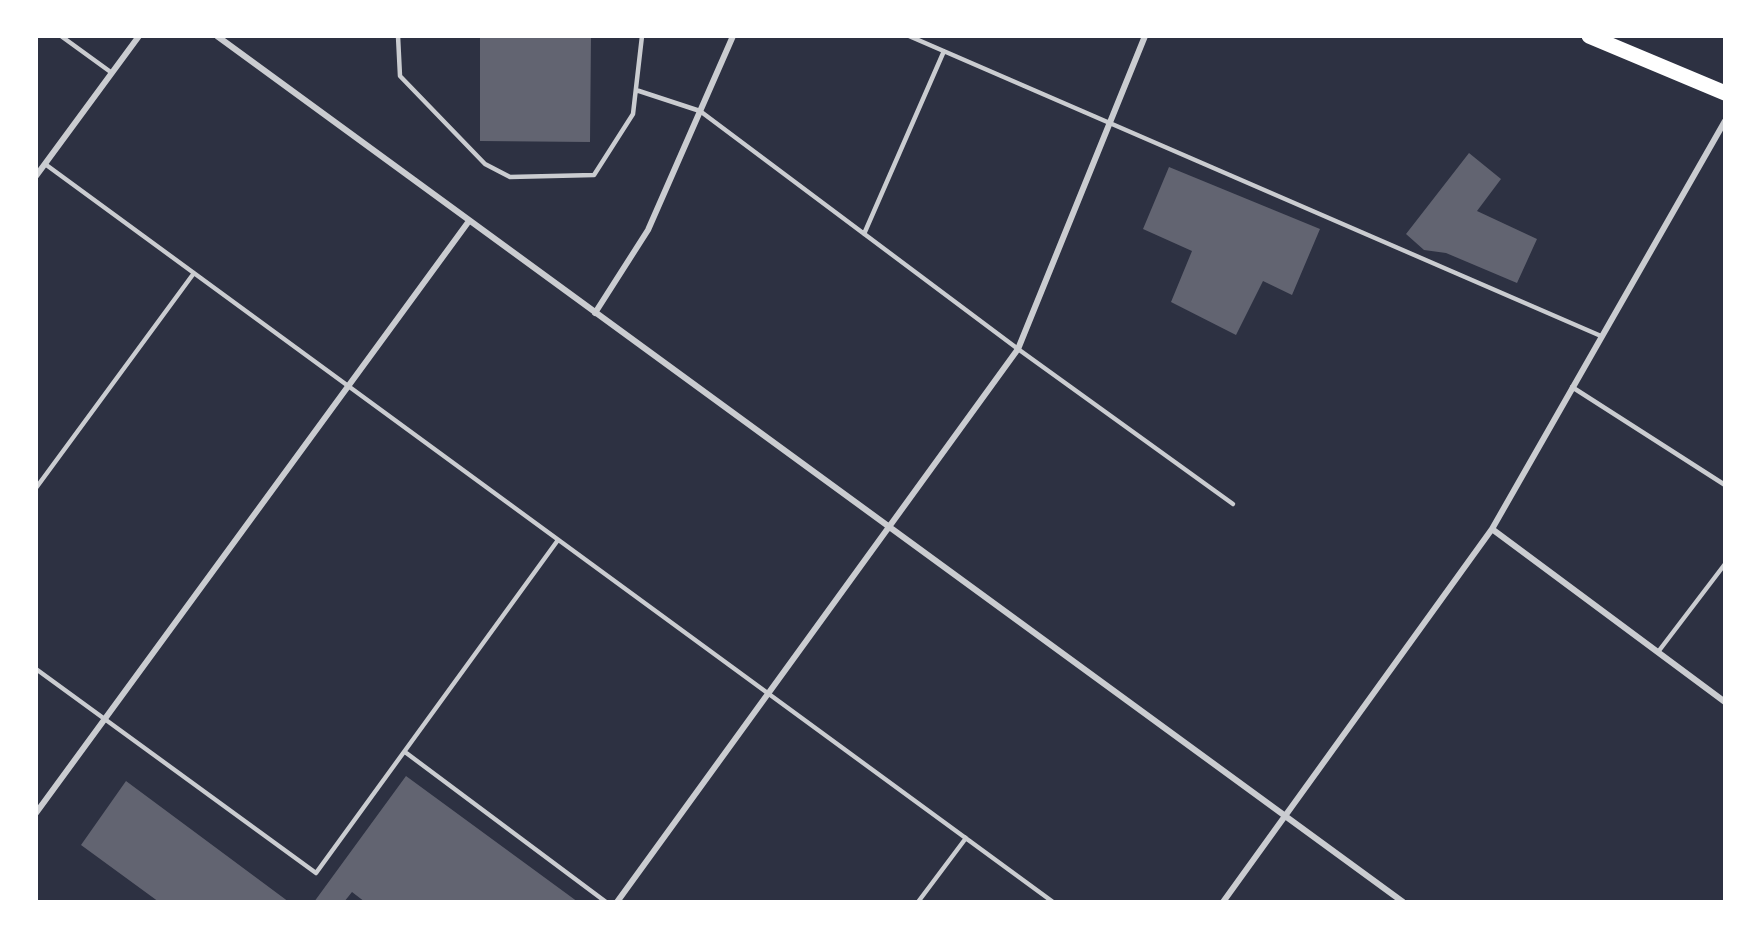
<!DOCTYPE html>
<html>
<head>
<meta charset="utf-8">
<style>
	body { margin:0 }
	#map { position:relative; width:1761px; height:938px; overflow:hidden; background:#2d3142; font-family:Ubuntu,sans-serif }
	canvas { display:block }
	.frame { position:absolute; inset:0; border:38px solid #fff; pointer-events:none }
</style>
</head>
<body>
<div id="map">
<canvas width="1761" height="938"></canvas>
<div class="frame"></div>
</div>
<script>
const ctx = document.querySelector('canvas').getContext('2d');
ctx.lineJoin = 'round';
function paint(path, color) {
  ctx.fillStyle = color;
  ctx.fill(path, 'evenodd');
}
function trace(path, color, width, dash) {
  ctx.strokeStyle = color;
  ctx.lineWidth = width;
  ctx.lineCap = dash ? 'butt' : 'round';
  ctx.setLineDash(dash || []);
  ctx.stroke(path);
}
paint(new Path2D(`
	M480,36H591L590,142L480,141Z
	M1469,153L1501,179L1477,211L1537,239L1517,283L1446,253L1424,250L1406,234Z
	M1169,167L1320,229L1292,295L1263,281L1236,335L1171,302L1192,251L1143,229Z
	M406,776L578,902H365L352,892L344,902H314Z
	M126,781L289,902H159L81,845Z`), '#626471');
trace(new Path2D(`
	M61,36L112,73
	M398,36L400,76L485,164L510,177L594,175L633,114L642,36
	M909,36L1601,336
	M636,90L700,111L1018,349L1233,504
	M45,164L1053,902
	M864,234L944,51
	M1572,387L1725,485
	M36,488L194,273
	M1658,652L1725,564
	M36,669L316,873L558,540
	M405,752L606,902
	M918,902L966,838`), '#caccd0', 4.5);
trace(new Path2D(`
	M217,36L1403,902
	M36,176L139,36
	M595,313L648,230L733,36
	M1492,529L1725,702
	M36,813L469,221
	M617,902L1018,349L1145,36
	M1223,902L1492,529L1725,121`), '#caccd0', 6);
trace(new Path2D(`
	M1589,36L1725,93`), '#fff', 15);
</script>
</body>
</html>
